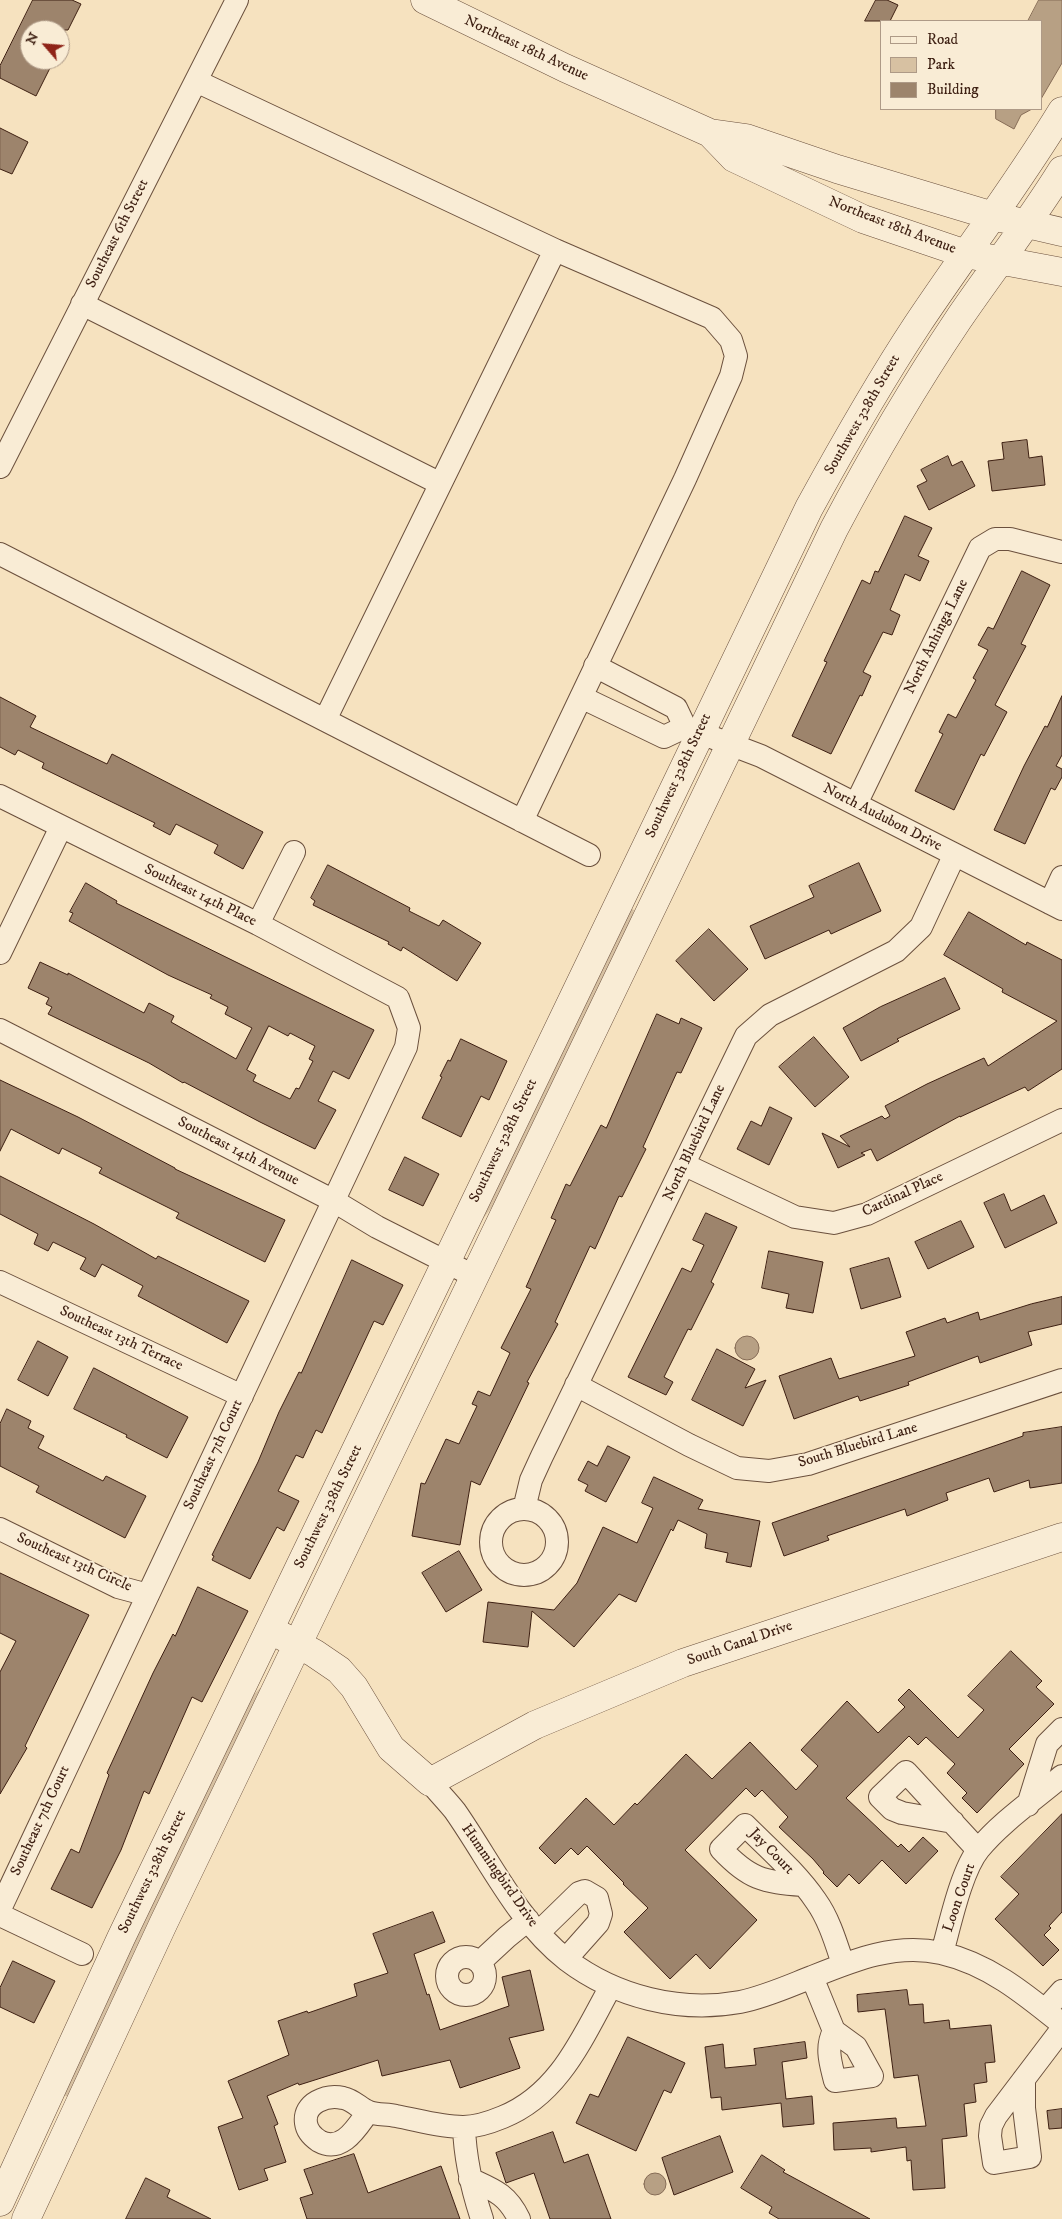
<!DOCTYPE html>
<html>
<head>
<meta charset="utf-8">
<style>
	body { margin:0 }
	#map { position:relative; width:1062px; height:2219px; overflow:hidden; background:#f6e2bf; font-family:"IM FELL DW Pica",serif }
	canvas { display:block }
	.legend { position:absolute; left:880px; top:20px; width:162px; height:90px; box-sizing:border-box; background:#f9ecd5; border:1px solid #ae9a87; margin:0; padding:6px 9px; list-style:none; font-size:15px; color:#3d1f12 }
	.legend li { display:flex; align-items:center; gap:10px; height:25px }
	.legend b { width:25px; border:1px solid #ae9a87 }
	.north { position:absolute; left:20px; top:20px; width:50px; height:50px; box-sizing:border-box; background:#f9ecd5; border:1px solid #ae9a87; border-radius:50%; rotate:297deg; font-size:14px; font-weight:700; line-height:20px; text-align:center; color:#3d1f12 }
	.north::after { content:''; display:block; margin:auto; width:18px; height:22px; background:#8f2418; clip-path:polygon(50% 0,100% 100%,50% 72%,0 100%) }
</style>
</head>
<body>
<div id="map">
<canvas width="1062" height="2219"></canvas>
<ul class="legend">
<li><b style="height:6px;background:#f9ecd5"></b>Road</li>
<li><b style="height:14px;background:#d7c1a2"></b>Park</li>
<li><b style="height:14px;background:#9d846c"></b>Building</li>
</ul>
<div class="north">N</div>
</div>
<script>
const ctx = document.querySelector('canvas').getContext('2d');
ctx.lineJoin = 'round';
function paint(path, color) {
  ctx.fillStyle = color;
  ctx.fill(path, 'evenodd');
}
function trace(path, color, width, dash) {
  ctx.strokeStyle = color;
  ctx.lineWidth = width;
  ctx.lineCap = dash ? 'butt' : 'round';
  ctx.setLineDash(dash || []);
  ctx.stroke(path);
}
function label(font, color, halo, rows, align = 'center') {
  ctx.font = font + ' "IM FELL DW Pica",serif';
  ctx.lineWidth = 4;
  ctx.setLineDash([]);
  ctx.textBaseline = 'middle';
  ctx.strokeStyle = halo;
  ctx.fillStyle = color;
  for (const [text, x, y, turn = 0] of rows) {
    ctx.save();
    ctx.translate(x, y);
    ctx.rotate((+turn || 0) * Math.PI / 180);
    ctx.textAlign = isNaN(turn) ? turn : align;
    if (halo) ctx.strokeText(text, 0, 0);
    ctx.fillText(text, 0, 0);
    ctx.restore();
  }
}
paint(new Path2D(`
	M628,907L634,910L628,932L496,1202L482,1220Z
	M260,1688H262L70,2098L64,2095L68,2076L248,1701Z`), '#d7c1a2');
const water = new Path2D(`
	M1039,0H1062V63L1041,99V21H1028Z
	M996,109H1032L1021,115L1014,129L996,119Z
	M735 1348a12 12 0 1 1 24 0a12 12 0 1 1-24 0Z
	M644 2184a11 11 0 1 1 22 0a11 11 0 1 1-22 0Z`);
paint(water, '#b7a084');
trace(water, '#866c56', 1);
const building = new Path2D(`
	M33,0H72L81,4L68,30H30V60H54L36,96L0,78V66Z
	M876,0H887L898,5L890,21H865Z
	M0,128L28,142L12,174L0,169Z
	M1027,440L1029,458L1042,456L1045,485L992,491L988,461L1004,459L1002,443Z
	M948,456L952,466L962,461L975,486L929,510L917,486L927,481L921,470Z
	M905,516L932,528L918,556L929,561L920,581L905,574L890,610L900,615L892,635L883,632L863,672L871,676L862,696L860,695L831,754L792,736L827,662L824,661L862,580L870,584L875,571L878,572Z
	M1022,571L1050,585L1021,644L1026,646L995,705L1007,712L984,756L981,754L954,810L915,791L943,734L939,732L948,714L956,718L976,680L973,678L988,650L978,645L988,627L993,629Z
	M1062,696V755L1056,766L1062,769V777L1055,790L1051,788L1025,844L994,830L1024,766L1045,726L1047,727Z
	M0,697L36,716L30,727L107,764L112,754L263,832L243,869L214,853L218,845L176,824L170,835L153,826L155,823L42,768L44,763L18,750L15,755L0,747Z
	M859,863L881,911L831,934L829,930L765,959L750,926L814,897L809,886Z
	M328,865L410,908L409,911L439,926L443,920L481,943L457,981L403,947L401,951L388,944L389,942L313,905L315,901L311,898Z
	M86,883L117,901L116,903L374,1030L349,1079L333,1071L318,1101L336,1110L315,1149L260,1122L184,1082L183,1083L149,1063L48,1014L52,1007L46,1004L49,998L28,988L40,962L68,975V973L144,1013L149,1003L174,1016L171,1022L236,1059L252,1028L225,1014L228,1007L210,998L212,995L168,975L69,921L73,913L70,912ZM269,1026L288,1036L290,1033L315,1046L309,1059L313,1061L299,1089L296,1088L290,1099L253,1081L256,1075L247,1070Z
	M969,912L1026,945L1027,942L1062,960V1069L1028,1091L1025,1087L960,1117V1116L877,1161L871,1149L861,1153L865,1155L838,1168L822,1133L850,1147L840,1136L882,1116L885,1119L890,1116L885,1106L927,1084L984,1058L988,1066L1057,1021L1002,992L1003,989L944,955Z
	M709,929L748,969L714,1001L676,961Z
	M945,978L960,1009L897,1039L899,1041L861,1061L843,1028L880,1007Z
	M657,1014L679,1024L681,1018L702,1028L681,1073L677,1072L643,1147L646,1149L622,1197L619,1196L595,1249L590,1246L555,1322L558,1324L527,1382L529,1383L480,1485L471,1481L460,1545L412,1536L421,1483L425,1484L446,1439L459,1444L477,1406L472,1404L478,1391L490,1396L510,1353L501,1348L531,1289L526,1287L556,1220L551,1218L566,1184L570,1186L601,1125L606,1128Z
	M814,1037L849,1077L815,1107L779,1067Z
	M461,1039L507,1061L489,1100L481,1096L461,1137L422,1118L442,1077L440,1076L448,1060L450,1061Z
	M0,1080L78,1117L175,1168V1169L285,1220L265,1262L176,1218L179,1213L99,1173L102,1168L62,1148L59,1154L11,1129L0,1151Z
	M770,1107L792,1118L769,1165L737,1149L751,1121L761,1126Z
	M405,1157L439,1174L423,1206L389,1190Z
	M0,1176L94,1224L156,1259L158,1256L249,1301L227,1343L138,1296L143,1286L102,1264L95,1277L80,1269L86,1258L53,1242L48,1251L34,1244L38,1234L0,1214Z
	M1004,1194L1011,1211L1044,1195L1057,1223L1005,1248L984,1203Z
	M706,1213L737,1227L711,1282L714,1284L691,1330L688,1329L664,1377L673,1382L666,1395L628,1377L682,1268L691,1272L704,1245L693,1240Z
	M961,1221L974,1247L928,1269L915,1242Z
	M769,1251L823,1262L813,1313L786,1308L789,1294L762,1288Z
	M889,1258L901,1297L861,1309L850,1269Z
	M352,1260L403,1285L383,1325L374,1321L322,1433L316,1430L303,1458L296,1455L278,1491L299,1501L284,1531L277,1527L250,1579L212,1560L214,1556L212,1555L258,1462L279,1412L299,1372L301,1373Z
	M1062,1297V1324L1028,1332L1032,1345L980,1363L978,1356L908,1382L909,1385L860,1401L858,1396L794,1419L779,1376L831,1358L839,1379L915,1356L906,1332L945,1318L947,1323L978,1312L980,1320L1031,1304Z
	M38,1341L68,1357L48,1396L18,1380Z
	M717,1349L755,1369L745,1388L766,1380L743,1426L692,1400Z
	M94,1368L188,1417L167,1458L126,1437L127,1435L74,1409Z
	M7,1409L31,1421L28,1428L44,1436L38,1448L103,1481L106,1476L146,1496L125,1538L36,1492L39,1486L0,1466V1424Z
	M1062,1427V1483L1030,1488L1029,1480L994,1492L989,1478L946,1493L948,1500L907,1516L905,1509L827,1536L829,1540L784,1556L772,1523L1023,1436V1433Z
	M608,1446L630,1457L606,1502L585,1491L588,1485L578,1480L588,1461L597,1466Z
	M654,1477L703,1500L698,1509L760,1521L751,1567L726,1562L728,1553L705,1548L707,1534L678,1520L673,1531L671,1529L636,1602L619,1594L574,1647L532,1611L528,1647L483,1642L488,1602L554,1610L577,1583L603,1527L637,1543L653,1508L642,1503Z
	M459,1551L482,1590L446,1612L422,1573Z
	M0,1573L89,1615L25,1746L27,1748L0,1794V1672L16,1641L0,1633Z
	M198,1587L248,1611L202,1702L192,1697L149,1794L144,1791L121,1850L92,1908L51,1889L71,1849L79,1853L109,1775L107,1773L153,1673L173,1634L175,1636Z
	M1011,1651L1042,1681L1036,1687L1054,1704L1009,1749L1024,1764L977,1813L962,1798L967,1793L947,1773L955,1764L926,1737L918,1745L909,1736L846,1798L898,1847L901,1844L909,1852L923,1837L938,1851L906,1884L882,1860L859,1884L849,1874L837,1887L823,1873L824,1872L813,1859L779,1827L788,1817L762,1790L755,1797L746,1788L685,1850L757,1920L710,1969L696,1954L670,1979L624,1932L648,1908L623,1884L624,1883L587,1846L578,1855L571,1848L555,1864L539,1848L586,1798L614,1825L635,1803L637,1805L686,1754L712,1779L750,1742L796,1790L818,1766L801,1750L847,1701L878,1733L905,1707L898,1700L909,1689L958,1738L984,1710L968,1696Z
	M1062,1814V1912L1049,1926L1051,1928L1044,1935L1059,1950L1043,1966L995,1919L1019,1894L1001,1877Z
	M433,1912L445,1942L414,1954L427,1995L429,1994L440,2030L509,2006L502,1977L530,1970L544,2030L509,2038L520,2068L460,2088L450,2060L382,2076L378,2060L299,2085L298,2083L267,2096L278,2124L274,2126L286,2162L264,2169L268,2180L239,2190L218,2127L243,2118L228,2081L289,2055L278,2021L307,2011L308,2013L357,1996L354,1984L388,1973L373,1934Z
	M13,1961L55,1981L34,2023L0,2007V1988Z
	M907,1990L909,2005L923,2004L924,2023L949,2020L950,2029L991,2025L995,2062L985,2063L987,2082L974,2084L976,2102L964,2104L967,2136L942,2139L945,2188L913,2190L911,2160L907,2161L906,2147L871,2152V2148L834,2150L833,2123L896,2118L897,2128L926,2126L918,2075L894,2078L885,2009L858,2012L857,1995Z
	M628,2037L685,2063L671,2093L664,2090L636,2151L576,2123L590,2094L598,2097Z
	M805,2042L807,2058L782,2062L786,2099L812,2096L814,2124L783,2127L781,2103L722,2110L721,2097L711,2098L705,2047L723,2044L725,2068L756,2065L754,2049Z
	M1062,2109V2128L1049,2129L1047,2111Z
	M553,2132L564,2163L588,2154L611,2219H550L534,2173L506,2183L496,2153Z
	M720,2136L733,2172L674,2195L662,2158Z
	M354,2154L368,2193L441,2166L460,2219H307L300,2198L313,2194L304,2170Z
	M762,2155L785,2170L783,2172L870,2219H779L769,2213L772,2207L741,2188Z
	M146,2178L170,2190L167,2197L211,2219H126Z`);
paint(building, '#9d846c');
trace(building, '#3d1f12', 1);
const minor = new Path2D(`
	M196,81L555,250L712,318L731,340L736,356L731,376L685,479L522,821
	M82,304L439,483
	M0,467L237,0
	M0,554L589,855
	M595,666L676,708L685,727
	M581,697L664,737L685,727L761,756L1062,909
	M325,720L555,250
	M0,796L258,924L398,998L409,1028L406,1047L0,1909
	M856,804L980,548L995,539H1010L1062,552
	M1050,903L1062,877
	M258,924L294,852
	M0,953L61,827
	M0,1030L334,1201L377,1227L474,1276
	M685,1165L795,1217L834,1223L867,1214L1062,1120
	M0,1282L242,1396
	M576,1385L689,1445L737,1468L769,1471L808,1464L1062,1380
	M524,1509L531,1480L542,1456L746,1036L770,1015L896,951L921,927L954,856
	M491 1542a33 33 0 1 1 66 0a33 33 0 1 1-66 0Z
	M0,1529L118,1587L148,1595
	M430,1782C438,1792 447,1801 455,1811C490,1861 518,1922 567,1960C616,1997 680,2013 740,2002C765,1997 789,1986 812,1977C854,1960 895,1943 941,1953C989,1964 1025,1994 1062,2024
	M1028,1805L1047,1744L1062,1729
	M953,1822L902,1813L892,1809L880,1797L906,1772L978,1850
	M803,1885C763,1882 749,1879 721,1849L745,1825C769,1849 797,1873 816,1901C829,1919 836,1943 843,1964
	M0,1915L82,1954
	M539,1932L579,1893L585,1891L597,1898L601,1914L598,1923L566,1959
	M942,1953C950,1925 961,1871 979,1849C1001,1822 1035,1799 1062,1776
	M447 1976a19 19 0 1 1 38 0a19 19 0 1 1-38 0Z
	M480,1962L507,1937L528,1920
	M812,1977L834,2031C825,2048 831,2064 835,2081L872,2076L856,2047L834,2031
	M1045,2010L1062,1991
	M1024,2079V2108L1030,2157L994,2163L990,2136L991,2126L996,2116L1062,2029
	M368,2112C357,2127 342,2154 319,2141C313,2137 307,2131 306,2123C303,2103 327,2094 343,2098C354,2100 360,2109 369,2112C377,2115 387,2114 396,2116C418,2120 440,2127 463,2127C476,2127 491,2122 503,2117C560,2094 583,2036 611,1986
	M464,2127C465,2159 472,2189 482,2219
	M470,2179C494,2190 507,2194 519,2219`);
const tertiary = new Path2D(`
	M425,0L565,68L710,133L746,138L837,169L993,216L1062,232
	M710,133L734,158L863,219L966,254L1062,272
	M280,1635L314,1653L339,1670L354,1687L391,1748L430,1782L535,1725L683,1663L1062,1537
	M0,2202L121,1938L809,508C843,446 878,384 917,325C965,253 1017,185 1062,111
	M26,2219L164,1922L834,529C872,457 913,387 958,320C992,270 1030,222 1062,170`);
trace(minor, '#6b503d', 24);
trace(tertiary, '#6b503d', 29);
trace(minor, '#f9ecd5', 22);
trace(tertiary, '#f9ecd5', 28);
label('15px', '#3d1f12', '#f9ecd5', [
	["Northeast 18th Avenue",526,49,25],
	["Northeast 18th Avenue",892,226,21],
	["Southeast 6th Street",118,234,-63],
	["Southwest 328th Street",863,415,-60],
	["North Anhinga Lane",937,637,-64],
	["Southwest 328th Street",679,776,-65],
	["North Audubon Drive",882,818,27],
	["Southeast 14th Place",200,896,26],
	["Southwest 328th Street",504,1141,-64],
	["North Bluebird Lane",695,1143,-65],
	["Southeast 14th Avenue",238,1152,27],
	["Cardinal Place",903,1195,-25],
	["Southeast 13th Terrace",121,1339,25],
	["South Bluebird Lane",858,1446,-17],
	["Southeast 7th Court",214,1455,-65],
	["Southwest 328th Street",329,1507,-64],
	["Southeast 13th Circle",74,1563,24],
	["South Canal Drive",740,1644,-19],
	["Southeast 7th Court",41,1821,-65],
	["Jay Court",771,1852,46],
	["Southwest 328th Street",153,1872,-64],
	["Hummingbird Drive",499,1876,55],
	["Loon Court",960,1898,-71]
]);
</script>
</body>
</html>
